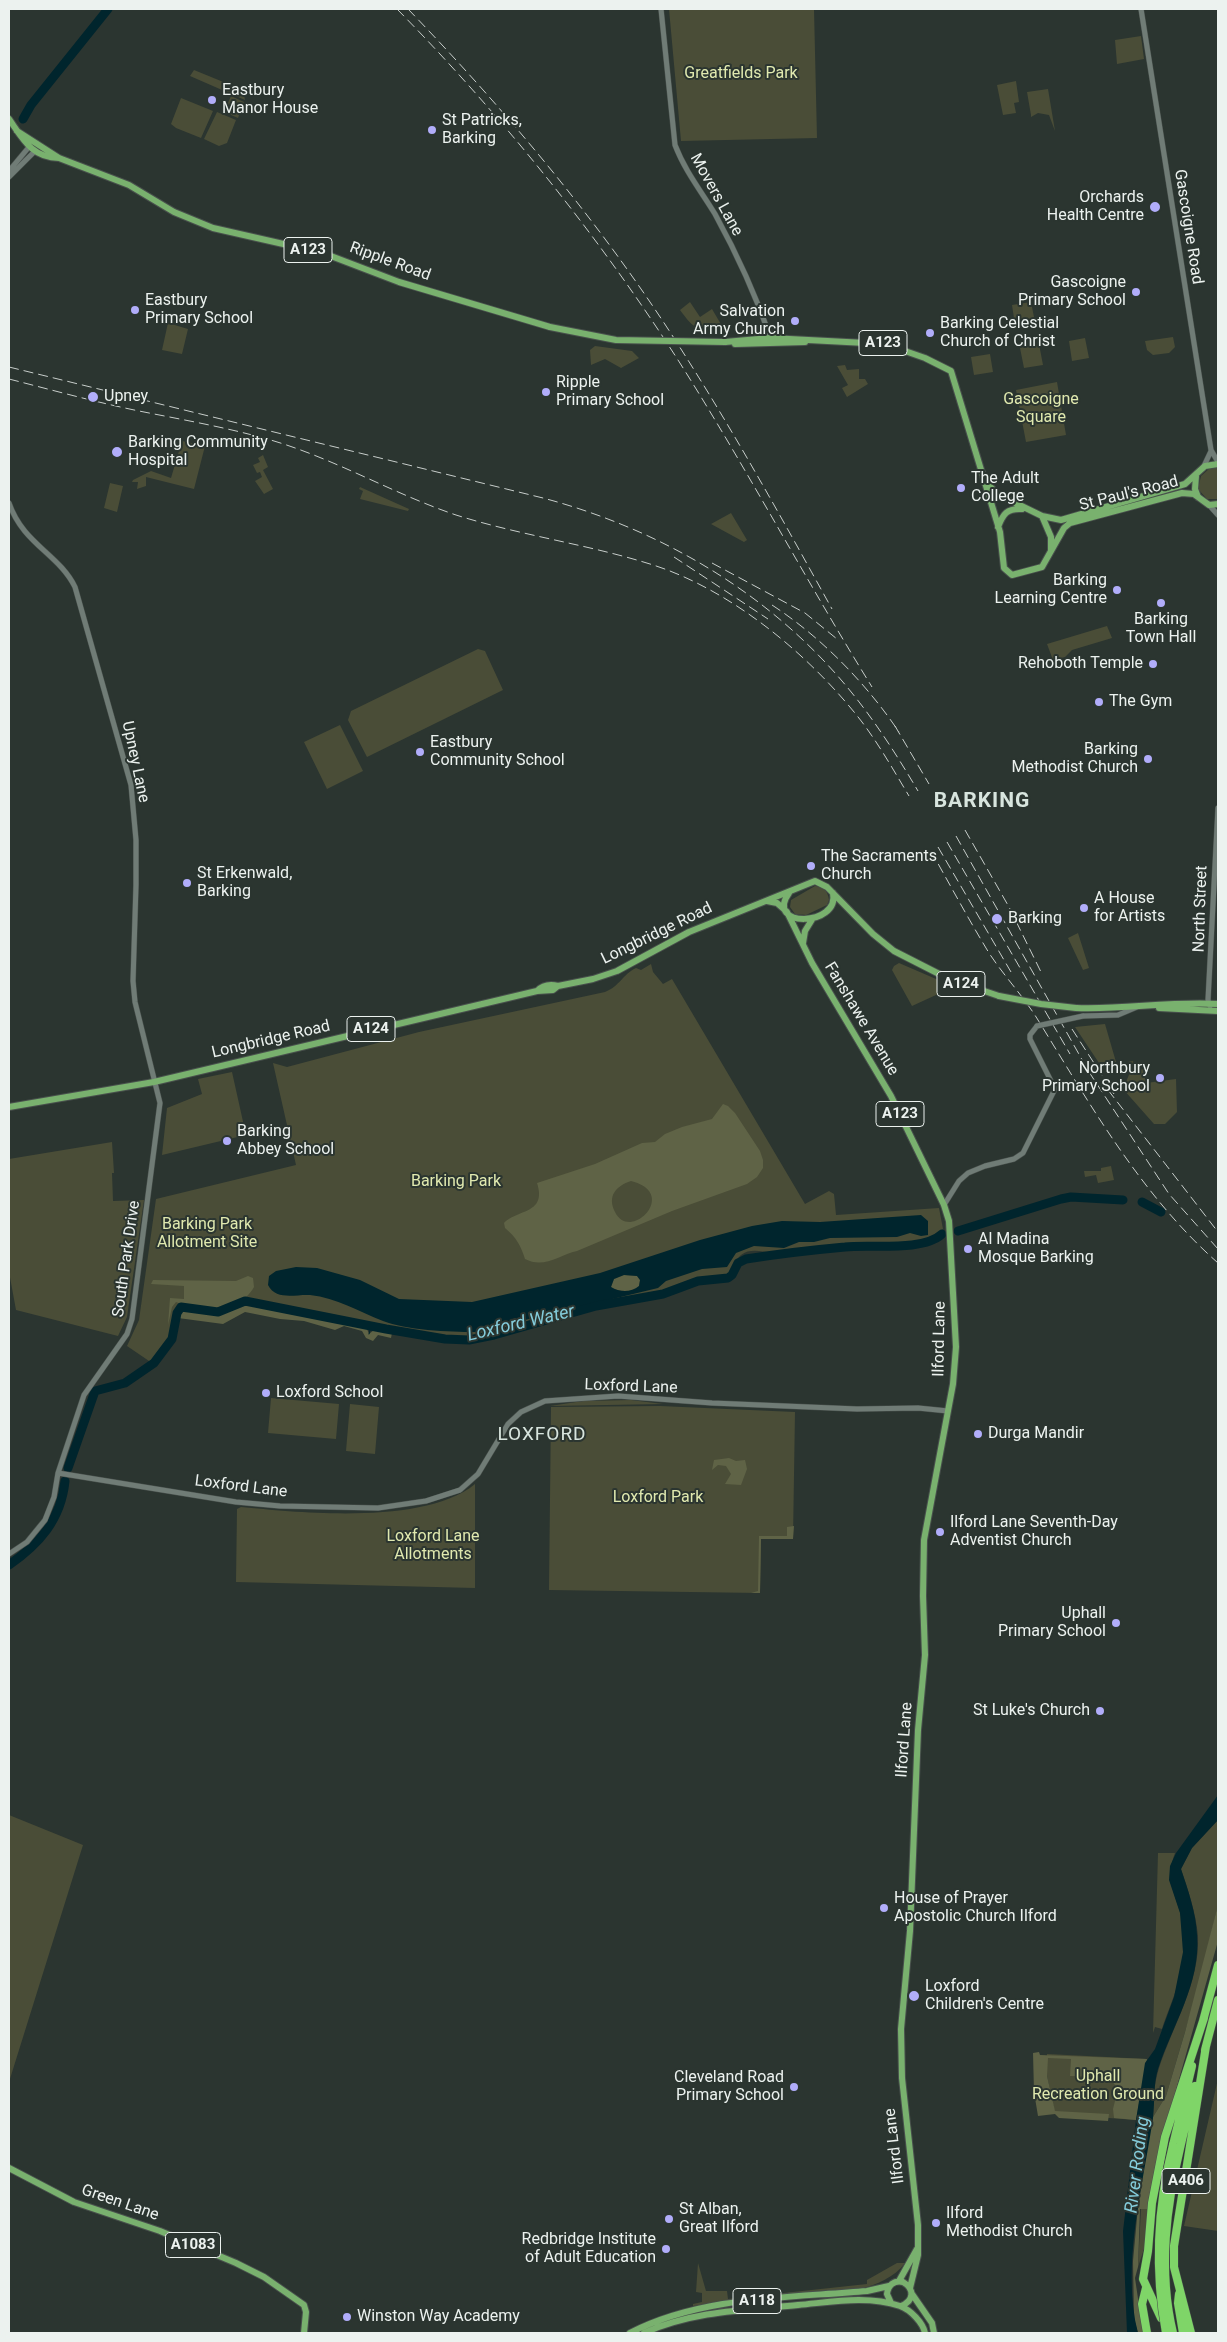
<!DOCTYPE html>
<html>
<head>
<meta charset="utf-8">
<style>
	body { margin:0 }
	#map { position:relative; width:1227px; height:2342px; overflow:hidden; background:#2b3530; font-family:Roboto,sans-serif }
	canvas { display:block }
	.frame { position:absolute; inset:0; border:10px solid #ecf2ef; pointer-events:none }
</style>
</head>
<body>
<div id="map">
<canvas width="1227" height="2342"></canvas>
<div class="frame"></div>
</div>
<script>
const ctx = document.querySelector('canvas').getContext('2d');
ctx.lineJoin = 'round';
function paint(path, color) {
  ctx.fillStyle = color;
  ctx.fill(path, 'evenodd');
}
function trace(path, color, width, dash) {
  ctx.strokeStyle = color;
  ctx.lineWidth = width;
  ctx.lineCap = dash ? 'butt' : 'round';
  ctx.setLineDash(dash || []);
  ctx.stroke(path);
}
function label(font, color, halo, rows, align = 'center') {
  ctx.font = font + ' Roboto,sans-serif';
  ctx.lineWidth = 4;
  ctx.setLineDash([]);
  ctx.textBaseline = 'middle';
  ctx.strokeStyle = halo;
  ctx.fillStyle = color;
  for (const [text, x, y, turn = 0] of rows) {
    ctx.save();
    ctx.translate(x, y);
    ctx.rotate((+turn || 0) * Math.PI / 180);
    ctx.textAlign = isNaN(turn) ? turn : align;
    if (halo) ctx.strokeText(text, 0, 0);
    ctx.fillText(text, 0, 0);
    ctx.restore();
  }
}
paint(new Path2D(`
	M669,9H814L817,138L681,141Z
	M1141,36L1144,59L1117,64L1115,40Z
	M194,70L243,90L245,100L190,76Z
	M1016,81L1019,102L1014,103L1016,113L1003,115L997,85Z
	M1048,89L1055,131L1049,115L1038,113L1031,117V115L1027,92Z
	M231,96L244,102L238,118L224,112Z
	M181,98L213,111L201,138L176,128L171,124Z
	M217,112L236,120L227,143L219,146L204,139Z
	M690,302L700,317L712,309L722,326L721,330C697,331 694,329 680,310Z
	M1031,302L1035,322L1015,325L1012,305Z
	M168,323L188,329L182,354L162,350Z
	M1173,337L1175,347L1169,353L1153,355L1147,350L1145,341Z
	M1085,338L1089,358L1072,361L1069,341Z
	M1039,344L1043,365L1024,368L1020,348Z
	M595,346L632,351L639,358L621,368L605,359L591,365L590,350Z
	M990,354L993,372L974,375L971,357Z
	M845,365L847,370L859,369V379H865L868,384L847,397L842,388L848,385L837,366Z
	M1057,382L1066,435L1026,442L1016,390Z
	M182,441L205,446L194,489L146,477V486L137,489L138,482H132L133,480L151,471L171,478Z
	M263,455L268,467L263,470L273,489L264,494L255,481L262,477L260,472L257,473L253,465L260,462L258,458Z
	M1210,468H1218V499H1207L1198,489L1201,476Z
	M110,483L123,486L117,512L104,508Z
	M360,487L409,509L408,511L360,499L363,491L359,489Z
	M731,513L747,540L744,542L711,524Z
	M1107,626L1112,638L1072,650L1065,657L1053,660L1047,644Z
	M478,649L485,651L503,690L367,757L348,720L351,711Z
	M340,725L363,771L327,789L304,742Z
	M815,886C823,886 828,891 829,900L827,905L806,915L795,914L790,907L791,900Z
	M1078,933L1089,968L1083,970L1068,938Z
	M899,963L950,985L949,989L912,1006L892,970L894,966Z
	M651,964L653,972L663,984L672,979L805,1204L829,1191L834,1194L836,1215L939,1208L943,1229C922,1250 872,1241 843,1244C820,1246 798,1252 775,1252C764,1253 751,1247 741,1255C735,1260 734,1269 730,1275L708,1276L659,1292L579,1307L527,1321L491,1334L461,1339L360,1323L246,1299L219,1310L187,1305L178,1308L171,1339L152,1363L127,1346L139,1320L156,1199L296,1165L273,1063L287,1067L419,1032L605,992C620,986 622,975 636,968L641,970Z
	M1105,1024L1116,1062L1099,1063L1075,1027Z
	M1133,1061L1136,1071L1143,1069L1146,1083L1176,1079L1177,1112L1165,1124H1154L1123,1089L1131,1070L1128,1062Z
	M232,1072L246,1135L162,1155L167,1108L202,1094L198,1079Z
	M112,1142L114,1173H112L113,1201L144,1200L127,1317L118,1336L16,1310L9,1272V1159Z
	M1111,1166L1114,1180L1098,1183L1096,1175L1085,1177L1084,1171H1101V1168Z
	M271,1398L339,1404L336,1439L268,1433Z
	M631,1400L663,1404L550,1406L583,1401Z
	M350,1404L379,1407L375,1454L346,1451Z
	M660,1406L795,1412L793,1539H761L760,1593L549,1590L551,1407Z
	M475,1484V1588L236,1582L237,1509L241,1507C303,1513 425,1525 475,1484Z
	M9,1815L83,1845L9,2082Z
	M1218,1820V1905L1198,1988L1166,2096L1153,2117C1153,2100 1154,2084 1159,2068C1173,2025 1200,1983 1198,1936C1196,1913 1188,1890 1181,1869L1192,1848Z
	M1158,1853H1175C1166,1877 1173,1889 1180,1912C1183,1923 1183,1939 1183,1951C1184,1977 1170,2004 1162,2029L1155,2027L1153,2033Z
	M1047,2054L1147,2059L1136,2120L1055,2114L1047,2076Z
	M1218,2079V2231L1184,2226Z
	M1141,2208L1149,2209L1145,2246L1138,2267Z
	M698,2263L706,2291H727L728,2299L867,2284V2280L897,2263H905C895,2277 876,2285 860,2289L693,2306V2304L702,2302V2293L696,2292Z`), '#4a4d37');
paint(new Path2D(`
	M723,1104L728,1106L735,1113L760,1151L763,1160V1168L757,1177L747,1184L672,1211L577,1251C559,1255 544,1269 525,1259C521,1246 516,1237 505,1228L504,1223C518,1209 547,1214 537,1183L595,1164L642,1143L655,1142L665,1134L682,1127L712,1119ZM631,1181C680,1193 630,1243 615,1212C607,1196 616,1186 631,1181Z
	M624,1275L637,1276L640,1280L639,1286C631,1293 619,1292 611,1287L614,1279Z
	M248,1276L253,1278L254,1287C238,1315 202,1311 176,1302L172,1307L168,1325L170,1298L184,1299V1286L151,1284L153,1280L236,1281Z
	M246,1303L367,1329L369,1334L374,1330L392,1333L391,1338L378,1335L373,1341L366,1338L362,1331L344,1326L335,1330L304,1321L280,1319L245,1312L223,1324L178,1318L180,1312L184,1310L221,1314Z
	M729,1458L736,1461L745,1460L747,1469L741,1485L725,1484L731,1474L726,1466L718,1465L712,1470L714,1460Z
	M794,1526L793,1539H761L760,1593H751L758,1591L759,1536H787V1527Z
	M1218,1905V1941L1174,2097L1149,2209H1140L1138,2267L1135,2278L1143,2333H1138L1134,2319L1133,2261L1138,2207L1148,2140L1153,2117L1166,2096L1185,2032Z
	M1039,2052L1040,2055L1147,2059L1136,2120L1114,2118L1113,2109L1118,2089L1109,2077L1070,2076L1071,2059L1048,2058L1047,2076L1055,2111L1109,2114L1108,2121L1059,2118L1055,2114L1038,2116L1034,2092L1033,2053Z`), '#5f6346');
paint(new Path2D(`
	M921,1215L928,1221V1235L921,1236L910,1233L897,1237L830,1238L814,1242H799L784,1248L754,1246L736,1253L727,1267L702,1269L666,1281L658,1288L475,1332C450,1332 405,1330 383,1321C358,1311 337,1298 310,1295C296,1294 276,1301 268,1285L269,1276L276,1271L296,1267L317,1268L360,1280L399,1299L472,1302L600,1273L700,1240L752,1226L782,1221L820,1222ZM624,1275L637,1276L640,1280L639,1286C631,1293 619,1292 611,1287L614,1279Z
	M1218,1795V1820L1192,1848L1181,1869C1188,1890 1196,1913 1197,1935C1201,1983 1172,2026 1158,2069C1153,2086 1155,2102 1153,2118C1143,2186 1121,2265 1138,2333H1127L1123,2231L1136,2120L1145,2063L1155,2049L1174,1997L1183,1952L1180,1913L1169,1880L1170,1866L1176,1853Z`), '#00252d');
trace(new Path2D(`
	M369,1334L371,1327`), '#00252d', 1);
trace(new Path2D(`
	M23,119L31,105L108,9
	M1142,1202L1161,1212
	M958,1231L1061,1199L1071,1197L1123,1200
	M68,1468L95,1391L125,1383L154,1363L172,1339L177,1313L181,1307L218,1312L245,1301L386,1329L445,1339L469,1340L494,1335L596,1306L663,1294L698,1281L728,1278L732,1275L738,1263L746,1259C778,1254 812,1250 845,1247C870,1244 923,1252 942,1234
	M9,1565C39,1544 61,1520 65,1481`), '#00252d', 9);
const minor = new Path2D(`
	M661,9L675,145C685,171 701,191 715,214C737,254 756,296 771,339
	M1141,9L1211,450L1218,462
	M9,171L29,147
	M9,177L34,152
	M1203,468L1211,451
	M9,503C23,544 59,554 75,587L131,785L136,840V885L133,981L135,1002L160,1103L132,1319L127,1334L84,1395L58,1473L54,1497L45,1520L27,1542L9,1554
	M1209,505L1218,515
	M1210,1006L1208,1000L1218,808
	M1083,1016L1118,1015L1137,1007
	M944,1205L959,1181L968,1173L985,1166L1014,1159L1023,1153L1055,1089L1030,1039V1035L1037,1026
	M58,1473L236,1502L280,1506L378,1508L426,1501L460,1490L478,1474L508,1424L521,1412L545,1401L618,1396L712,1403L857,1409L918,1408L948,1411`);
const major = new Path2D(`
	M9,119C23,139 32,158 59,158
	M17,131L59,158L129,185L174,212L213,228L323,253L399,282L550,327
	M725,342L770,338L885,344L925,358L951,371L1000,532L1004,568L1012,575L1042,567L1064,528L1070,523L1182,493L1194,494L1209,505L1218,504
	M735,344L805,342
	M1196,476L1195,489L1198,497
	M986,482L997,494L1042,516L1061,520L1185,484L1205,466L1218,464
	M1042,516L1051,537V550
	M998,527C1003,514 1007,508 1022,509
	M789,893C764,928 840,927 833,893
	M767,901L777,903L785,910
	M787,912L812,963L891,1096L944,1205L949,1221L956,1347L953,1384L924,1540L923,1596L925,1655L918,1730L910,1931L901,2029L902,2078L918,2225V2255L910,2288
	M803,943L805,931L813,918
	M537,991L553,990L558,986L593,979L617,971L689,932L815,881L827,887L873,934L894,951L949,979L999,996
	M1076,1008C1123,1010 1170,1001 1218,1004
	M1159,1008L1218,1011
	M9,1107L154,1082L537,991C543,985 550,984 558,986
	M9,2168L74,2202L160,2231L236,2263L264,2277L304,2305L306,2312L304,2333
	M899,2281L917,2249
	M912,2294L932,2323L934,2333
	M891,2303L887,2294C888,2285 894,2280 903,2282C915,2289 914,2301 901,2306
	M630,2333C702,2296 788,2298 867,2291L889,2286
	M644,2333C692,2311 746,2310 798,2305C832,2302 867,2295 900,2306C911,2310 923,2323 925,2333`);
const highway = new Path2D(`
	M1203,2021L1218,1965
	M1205,2050L1218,2000
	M1181,2144L1195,2086
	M1173,2145L1192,2066
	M1146,2288L1142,2304L1147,2333
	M1179,2294L1178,2303L1183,2333
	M1161,2318L1143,2279L1148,2251L1152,2203L1165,2137L1204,2018
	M1191,2333L1174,2267V2246L1206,2046`);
trace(minor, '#48504c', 6);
trace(major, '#48504c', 8);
trace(highway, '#48504c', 9);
trace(minor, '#707c76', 5);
trace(major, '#79b16e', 6);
trace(highway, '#7fd568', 8);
trace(new Path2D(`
	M397,9C502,116 597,234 678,360C746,467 805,579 872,687
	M408,9C511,116 607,231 686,357C738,439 785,524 832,609
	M9,367L543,498C663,530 774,596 852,693C877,724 898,757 918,791
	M9,379C52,390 95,402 139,411C184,420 230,428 274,441C337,460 394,494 456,515C519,535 586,544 650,564C731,589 811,656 862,722C880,746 894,771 909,796
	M674,557L768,619
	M712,563L805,613L837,639
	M772,605C821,637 866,683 899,732
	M895,726L929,784
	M965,830L1009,907L1041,972
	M956,836L1089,1072L1169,1194L1218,1249
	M947,842L1070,1054
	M938,847L1011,972
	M931,851C950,885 969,920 989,953C1004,976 1024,997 1038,1020C1091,1106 1142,1196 1218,1263
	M1072,1029L1114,1094
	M1108,1090L1218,1232`), '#c8cecb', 1, [10, 5]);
const minorBridge = new Path2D(`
	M1037,1026L1083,1016`);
const majorBridge = new Path2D(`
	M550,327L616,340L725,342
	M999,996L1041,1004L1076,1008`);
const highwayBridge = new Path2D(`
	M1166,2333C1154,2269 1157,2208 1173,2145
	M1173,2333C1158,2270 1166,2206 1181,2144`);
trace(minorBridge, '#48504c', 6, []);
trace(majorBridge, '#48504c', 8, []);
trace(highwayBridge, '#48504c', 9, []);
trace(minorBridge, '#707c76', 5);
trace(majorBridge, '#79b16e', 6);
trace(highwayBridge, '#7fd568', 8);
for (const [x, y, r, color] of [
	[212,100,5,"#b1adfa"],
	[432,130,5,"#b1adfa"],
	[1155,207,6,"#b1adfa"],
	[1136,292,5,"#b1adfa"],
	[135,310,5,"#b1adfa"],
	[795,321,5,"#b1adfa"],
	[930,333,5,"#b1adfa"],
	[546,392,5,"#b1adfa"],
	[93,397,6,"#b1adfa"],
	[117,452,6,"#b1adfa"],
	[961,488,5,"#b1adfa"],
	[1117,590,5,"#b1adfa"],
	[1161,603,5,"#b1adfa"],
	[1153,664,5,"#b1adfa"],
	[1099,702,5,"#b1adfa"],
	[420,752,5,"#b1adfa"],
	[1148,759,5,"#b1adfa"],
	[811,866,5,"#b1adfa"],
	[187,883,5,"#b1adfa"],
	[1084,908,5,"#b1adfa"],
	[997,919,6,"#b1adfa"],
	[1160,1078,5,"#b1adfa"],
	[227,1141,5,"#b1adfa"],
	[968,1249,5,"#b1adfa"],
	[266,1393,5,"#b1adfa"],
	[978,1434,5,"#b1adfa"],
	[940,1532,5,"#b1adfa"],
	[1116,1623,5,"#b1adfa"],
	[1100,1711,5,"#b1adfa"],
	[884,1908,5,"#b1adfa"],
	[914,1996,6,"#b1adfa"],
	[794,2087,5,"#b1adfa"],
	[669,2219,5,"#b1adfa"],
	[936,2223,5,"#b1adfa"],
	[666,2249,5,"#b1adfa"],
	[347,2317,5,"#b1adfa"]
]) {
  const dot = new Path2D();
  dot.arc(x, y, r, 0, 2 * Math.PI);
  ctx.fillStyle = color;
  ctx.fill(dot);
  trace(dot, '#2b3530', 2);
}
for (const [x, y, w] of [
	[308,250,48],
	[883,343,48],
	[961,984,48],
	[371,1029,48],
	[900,1114,48],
	[1186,2181,48],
	[193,2245,55],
	[757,2301,48]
]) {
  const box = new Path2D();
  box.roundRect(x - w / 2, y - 12.5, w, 25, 4);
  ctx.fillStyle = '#2b3530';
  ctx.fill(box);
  trace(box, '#ecf2ef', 1);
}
label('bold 15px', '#ecf2ef', null, [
	["A123",308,250],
	["A123",883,343],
	["A124",961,984],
	["A124",371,1029],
	["A123",900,1114],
	["A406",1186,2181],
	["A1083",193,2245],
	["A118",757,2301]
]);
label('16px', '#e0e9af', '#2b3530', [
	["Greatfields Park",741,74],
	["Gascoigne",1041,400],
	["Square",1041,418],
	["Barking Park",456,1182],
	["Barking Park",207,1225],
	["Allotment Site",207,1243],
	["Loxford Park",658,1498],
	["Loxford Lane",433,1537],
	["Allotments",433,1555],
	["Uphall",1098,2077],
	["Recreation Ground",1098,2095]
]);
label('16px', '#ecf2ef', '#2b3530', [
	["Eastbury",222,91],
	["Manor House",222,109],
	["St Patricks,",442,121],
	["Barking",442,139],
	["Orchards",1144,198,"right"],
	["Health Centre",1144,216,"right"],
	["Gascoigne",1126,283,"right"],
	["Primary School",1126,301,"right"],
	["Eastbury",145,301],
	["Primary School",145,319],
	["Salvation",785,312,"right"],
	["Army Church",785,330,"right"],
	["Barking Celestial",940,324],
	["Church of Christ",940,342],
	["Ripple",556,383],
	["Primary School",556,401],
	["Upney",104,397],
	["Barking Community",128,443],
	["Hospital",128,461],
	["The Adult",971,479],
	["College",971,497],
	["Barking",1107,581,"right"],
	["Learning Centre",1107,599,"right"],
	["Barking",1161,620,"center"],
	["Town Hall",1161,638,"center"],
	["Rehoboth Temple",1143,664,"right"],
	["The Gym",1109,702],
	["Eastbury",430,743],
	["Community School",430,761],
	["Barking",1138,750,"right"],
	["Methodist Church",1138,768,"right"],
	["The Sacraments",821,857],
	["Church",821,875],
	["St Erkenwald,",197,874],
	["Barking",197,892],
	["A House",1094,899],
	["for Artists",1094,917],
	["Barking",1008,919],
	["Northbury",1150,1069,"right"],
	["Primary School",1150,1087,"right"],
	["Barking",237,1132],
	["Abbey School",237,1150],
	["Al Madina",978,1240],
	["Mosque Barking",978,1258],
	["Loxford School",276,1393],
	["Durga Mandir",988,1434],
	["Ilford Lane Seventh-Day",950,1523],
	["Adventist Church",950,1541],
	["Uphall",1106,1614,"right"],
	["Primary School",1106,1632,"right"],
	["St Luke's Church",1090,1711,"right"],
	["House of Prayer",894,1899],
	["Apostolic Church Ilford",894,1917],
	["Loxford",925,1987],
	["Children's Centre",925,2005],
	["Cleveland Road",784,2078,"right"],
	["Primary School",784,2096,"right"],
	["St Alban,",679,2210],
	["Great Ilford",679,2228],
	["Ilford",946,2214],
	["Methodist Church",946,2232],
	["Redbridge Institute",656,2240,"right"],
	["of Adult Education",656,2258,"right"],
	["Winston Way Academy",357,2317]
], 'left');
label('16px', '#ecf2ef', '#2b3530', [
	["Movers Lane",716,195,61],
	["Gascoigne Road",1188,227,81],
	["Ripple Road",390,262,20],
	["St Paul's Road",1129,494,-14],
	["Upney Lane",135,762,78],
	["North Street",1201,909,-88],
	["Longbridge Road",657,934,-26],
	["Fanshawe Avenue",861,1019,59],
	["Longbridge Road",271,1040,-13],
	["South Park Drive",127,1259,-82],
	["Ilford Lane",940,1339,-89],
	["Loxford Lane",631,1387,2],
	["Loxford Lane",241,1487,7],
	["Ilford Lane",905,1740,-86],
	["Ilford Lane",895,2146,-97],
	["Green Lane",120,2203,19]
]);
label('italic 18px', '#84ccdb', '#2b3530', [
	["Loxford Water",521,1324,-13],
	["River Roding",1138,2165,-83]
]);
ctx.letterSpacing = '1px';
label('19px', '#d8e5de', '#2b3530', [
	["LOXFORD",542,1435]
]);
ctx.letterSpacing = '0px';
ctx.letterSpacing = '1px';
label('bold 21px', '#d8e5de', '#2b3530', [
	["BARKING",982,802]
]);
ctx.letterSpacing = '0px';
</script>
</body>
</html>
